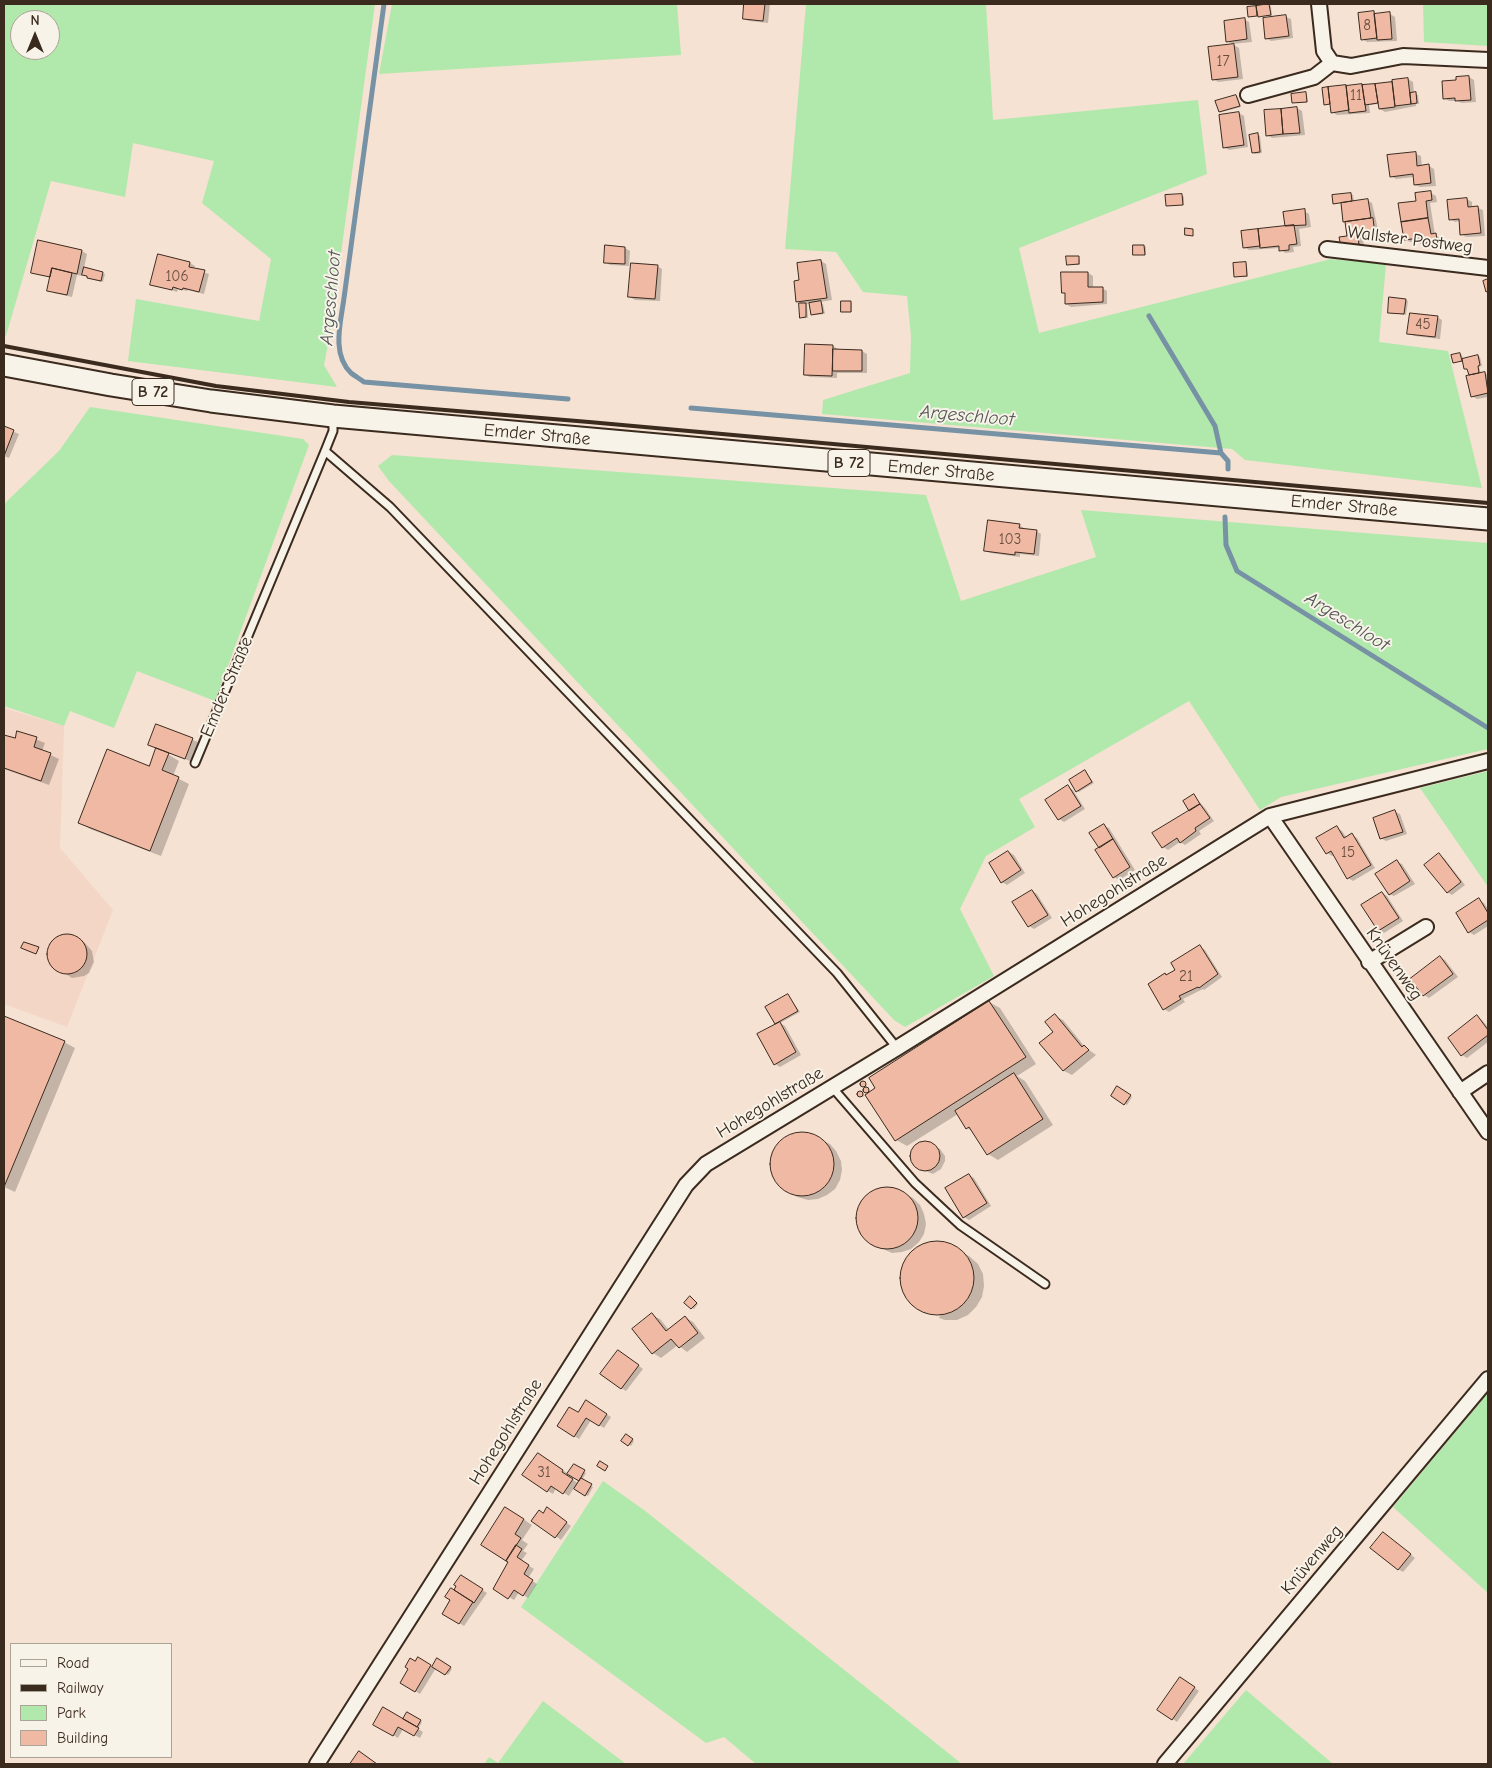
<!DOCTYPE html>
<html>
<head>
<meta charset="utf-8">
<style>
	body { margin:0 }
	#map { position:relative; width:1492px; height:1768px; overflow:hidden; background:#f5e2d3; font-family:"Comic Neue",sans-serif }
	canvas { display:block }
	.frame { position:absolute; inset:0; border:5px solid #3b2a1e; pointer-events:none }
	.legend { position:absolute; left:10px; top:1643px; width:162px; height:115px; box-sizing:border-box; background:#f7f3e8; border:1px solid #aca397; margin:0; padding:6px 9px; list-style:none; font-size:15px; color:#3b2a1e }
	.legend li { display:flex; align-items:center; gap:10px; height:25px }
	.legend b { width:25px; border:1px solid #aca397 }
	.north { position:absolute; left:10px; top:10px; width:50px; height:50px; box-sizing:border-box; background:#f7f3e8; border:1px solid #aca397; border-radius:50%; rotate:0deg; font-size:14px; font-weight:700; line-height:20px; text-align:center; color:#3b2a1e }
	.north::after { content:''; display:block; margin:auto; width:18px; height:22px; background:#3b2a1e; clip-path:polygon(50% 0,100% 100%,50% 72%,0 100%) }
</style>
</head>
<body>
<div id="map">
<canvas width="1492" height="1768"></canvas>
<div class="frame"></div>
<ul class="legend">
<li><b style="height:6px;background:#f7f3e8"></b>Road</li>
<li><b style="height:6px;background:#3b2a1e"></b>Railway</li>
<li><b style="height:14px;background:#b1e8ac"></b>Park</li>
<li><b style="height:14px;background:#efb9a3"></b>Building</li>
</ul>
<div class="north">N</div>
</div>
<script>
const ctx = document.querySelector('canvas').getContext('2d');
ctx.lineJoin = 'round';
function paint(path, color) {
  ctx.fillStyle = color;
  ctx.fill(path, 'evenodd');
}
function trace(path, color, width, dash) {
  ctx.strokeStyle = color;
  ctx.lineWidth = width;
  ctx.lineCap = dash ? 'butt' : 'round';
  ctx.setLineDash(dash || []);
  ctx.stroke(path);
}
function label(font, color, halo, rows, align = 'center') {
  ctx.font = font + ' "Comic Neue",sans-serif';
  ctx.lineWidth = 4;
  ctx.setLineDash([]);
  ctx.textBaseline = 'middle';
  ctx.strokeStyle = halo;
  ctx.fillStyle = color;
  for (const [text, x, y, turn = 0] of rows) {
    ctx.save();
    ctx.translate(x, y);
    ctx.rotate((+turn || 0) * Math.PI / 180);
    ctx.textAlign = isNaN(turn) ? turn : align;
    if (halo) ctx.strokeText(text, 0, 0);
    ctx.fillText(text, 0, 0);
    ctx.restore();
  }
}
paint(new Path2D(`
	M4,708L64,726L60,848L113,910L67,1027L4,1004Z`), '#f3d6c5');
paint(new Path2D(`
	M4,4H375L330,334L324,365L337,387L128,361L136,299L259,321L271,259L202,203L214,161L133,143L125,197L51,181L6,336L4,335ZM20,20H50V50H20Z
	M392,4H677L681,55L379,74Z
	M806,4H986L993,120L1198,100L1207,174L1019,248L1039,333L1331,259L1386,264L1379,342L1448,351L1482,488L1245,460L1232,449L822,414L823,400L910,373L911,336L907,296L863,292L836,252L785,249Z
	M1423,4H1488V46L1424,42Z
	M90,407L303,439L309,445L215,701L137,671L114,728L70,711L64,726L4,706V504L59,451Z
	M392,455L926,495L961,601L1096,557L1081,510L1488,543V749L1281,797L1260,810L1189,701L1019,799L1035,827L986,856L960,909L994,976L905,1027L894,1020L389,481L378,466Z
	M1488,771V887L1420,788Z
	M1488,1393V1593L1393,1507Z
	M603,1481L644,1510L962,1764H756L724,1737L706,1743L521,1607Z
	M1246,1690L1333,1764H1183Z
	M543,1701L626,1764H484L489,1757L498,1763Z`), '#b1e8ac');
paint(new Path2D(`
	M746,4H774H770L768,23L749,21L744,19Z
	M1269,5L1271,6L1272,16H1249L1248,8Z
	M1374,12L1378,15L1390,14L1395,17L1397,41L1367,42L1362,39Z
	M1286,17L1291,19L1293,38L1271,41L1266,38Z
	M1244,19L1249,22L1252,42L1232,44L1227,41Z
	M1234,45L1239,48L1243,79L1218,82L1213,79Z
	M1469,77L1474,80L1476,102L1462,103L1457,101H1449L1444,98L1457,81Z
	M1408,79L1413,82L1414,94L1418,95L1419,104H1416V106L1385,112L1380,109L1379,104L1369,105L1370,113L1337,115L1332,112V105L1325,104L1364,86Z
	M1305,94L1307,95L1308,102L1293,103Z
	M1236,96L1238,97L1241,107L1222,112L1220,111Z
	M1297,108L1302,111L1305,135L1272,138L1267,135L1265,112Z
	M1239,113L1244,116L1248,147L1229,150L1224,147Z
	M1257,135L1260,136L1262,153L1255,154L1253,152Z
	M1416,154L1421,156L1422,167L1429,166L1434,169L1436,186L1420,187L1415,185L1414,177L1396,179L1391,176Z
	M1431,193L1436,196L1437,202L1430,203L1435,235L1441,238L1442,244L1427,246L1422,243V241L1410,242L1405,239L1417,202Z
	M1351,194L1353,195L1354,202L1367,200L1372,203L1380,238L1363,240L1364,246L1347,249L1349,237L1342,203H1335Z
	M1182,195L1184,197V205H1167Z
	M1467,199L1472,202V208H1478L1483,210L1485,236L1466,237L1461,234L1460,221L1455,222L1450,219Z
	M1304,211L1309,214L1311,227L1299,229L1301,246L1293,247L1294,252L1285,253L1280,248L1249,250L1244,247L1286,227Z
	M1144,246L1146,247V255H1134Z
	M606,247L625,248L630,251L629,266L610,265L605,262Z
	M82,251L87,254L84,268L105,274L103,282L90,279L89,276L82,273V276L77,275L72,297L54,293L49,290L51,278L32,272Z
	M159,255L190,263L195,266L194,269L209,274L204,294L188,290L187,291L178,289L177,292L152,284Z
	M1078,258L1080,259V265L1068,264Z
	M821,261L826,264L832,300L820,302L823,304L825,314L814,315L812,314L811,303L807,304L808,318H803L801,317L800,303L798,301L800,281Z
	M1245,264L1247,265L1248,277H1236Z
	M657,266L662,269L660,301L635,300L630,297Z
	M1088,273L1093,276V289L1102,288L1107,291V304L1071,307L1066,304V294L1063,292Z
	M1406,300L1408,301L1406,315L1391,313Z
	M850,302L852,303V312L842,311Z
	M1437,317L1442,320L1440,339L1414,336L1409,333Z
	M833,346L838,349V351H862L867,354V373H837V378L810,377L805,375Z
	M1460,354L1462,355L1463,360L1478,356L1480,357L1482,366L1479,367L1481,374L1485,373L1488,375V397L1477,399L1472,396L1467,377L1472,376L1470,374L1469,369L1465,368L1464,361L1457,357L1456,359L1462,362H1454L1452,356Z
	M4,428L19,434L9,458L4,456Z
	M1019,525L1024,528V530L1036,531L1041,534L1039,556L1020,554V557L990,553L985,550Z
	M157,726L198,742L190,761L169,753V755L179,761L173,776L189,784L161,856L90,829L80,823L150,767L157,749Z
	M18,732L45,743L42,751L59,759L49,785L4,769V736L15,740Z
	M1085,771L1094,783L1079,792L1077,791Z
	M1068,787L1073,790L1085,809L1064,822L1059,819Z
	M1194,796L1205,808L1214,821L1199,831L1201,834L1185,845L1180,842L1168,850L1163,847L1191,811Z
	M1395,812L1400,814L1407,834L1386,841L1381,838Z
	M1104,826L1109,828L1135,870L1119,880L1114,877L1100,848Z
	M1337,828L1342,831L1347,838L1352,835L1357,838L1375,868L1353,881L1348,878L1334,855L1332,856L1327,853Z
	M1009,852L1014,855L1025,873L1007,885L1002,882Z
	M1439,855L1444,858L1465,885L1452,895L1447,892Z
	M1397,862L1402,864L1415,884L1394,896L1389,894Z
	M1032,891L1037,894L1052,918L1034,929L1029,926Z
	M1382,893L1387,896L1403,921L1384,933L1379,930L1363,905Z
	M1479,900L1484,903L1488,909V926L1474,935L1469,932Z
	M64,936L76,938L84,942L92,951L94,962L89,973L84,976L72,978L52,965L48,954L53,942Z
	M1200,947L1205,950L1222,977L1204,990L1203,989L1183,999L1185,1002L1169,1012L1164,1009L1167,976L1177,970Z
	M1440,957L1445,960L1458,977L1429,998L1424,995L1412,979Z
	M788,995L800,1012L780,1023L785,1026L801,1055L780,1067L775,1064L778,1024L776,1023Z
	M989,1002L1000,1008L1036,1064L1017,1076L1025,1081L1053,1125L998,1160L988,1154L974,1132L967,1128L958,1114L907,1146L896,1140L869,1094L866,1092V1087L861,1085L863,1083L867,1086V1088L871,1092Z
	M1055,1016L1063,1020L1085,1047L1096,1055L1072,1075L1064,1071L1041,1043L1055,1032Z
	M4,1017L64,1042L75,1048L15,1192L4,1187Z
	M1478,1017L1482,1020L1488,1027V1042L1467,1058L1462,1055Z
	M1118,1088L1132,1097L1127,1105L1112,1096Z
	M861,1092L865,1095L863,1097L859,1094Z
	M802,1133L812,1135L830,1144L836,1151L841,1161L842,1170L840,1180L835,1189L827,1195L818,1199L808,1200L797,1197L789,1192L780,1186L774,1178L771,1167L772,1157L776,1147L783,1139L792,1134Z
	M926,1142L940,1149L945,1156V1161L941,1169L933,1174L918,1168L912,1161L911,1156L914,1148L917,1145Z
	M969,1175L974,1178L991,1206L969,1220L964,1217Z
	M885,1188L895,1189L913,1198L920,1205L924,1214L926,1224L924,1234L919,1242L911,1249L902,1252L892,1253L874,1245L866,1239L860,1231L857,1222V1212L861,1203L867,1195L875,1190Z
	M936,1242L947,1244L969,1256L978,1264L983,1274L984,1286L982,1297L976,1307L968,1315L957,1320H945L930,1315L939,1318L940,1315L922,1311L912,1304L905,1294L901,1283L902,1271L906,1260L914,1250L924,1245Z
	M692,1299L698,1304L694,1309L692,1308Z
	M652,1315L660,1319L669,1330L685,1317L693,1322L705,1338L687,1352L678,1345L661,1358L653,1353Z
	M619,1351L643,1369L626,1391L621,1388Z
	M586,1402L611,1417L604,1428L591,1420L579,1439L559,1426L579,1414Z
	M626,1436L634,1441L631,1446L623,1441Z
	M543,1457L567,1473L566,1475L579,1484L581,1481L569,1474L574,1465L586,1473L582,1480L593,1487L588,1496L574,1488L569,1496L556,1488L553,1494L548,1491Z
	M552,1512L571,1526L561,1540L533,1520L543,1514Z
	M514,1513L532,1525L522,1540L528,1544L523,1551L527,1553L521,1561L534,1569L528,1578L537,1584L528,1598L519,1592L514,1600L495,1588L510,1562Z
	M1384,1533L1415,1558L1403,1572L1398,1569Z
	M461,1577L487,1593L464,1626L443,1613Z
	M418,1658L433,1667L437,1660L452,1669L448,1675L436,1668L420,1694L401,1682Z
	M1185,1681L1199,1691L1177,1722L1173,1719Z
	M408,1714L422,1722L418,1729L423,1732L420,1738L403,1729L398,1738L374,1724L404,1721Z`), '#0003');
trace(new Path2D(`
	M384,4L344,298C341,321 331,354 351,373C355,376 360,379 364,382L568,399
	M1149,316L1215,426L1221,453
	M691,408L1221,453L1228,461V469
	M1225,517L1226,545L1237,571L1488,728`), '#7692a4', 5);
const building = new Path2D(`
	M744,4H765L763,21L743,19Z
	M1269,4L1271,15L1258,17L1256,6Z
	M1256,6L1257,16L1248,17L1247,7Z
	M1374,11L1377,38L1361,40L1358,13Z
	M1390,12L1392,39L1377,40L1374,14Z
	M1286,15L1289,36L1265,39L1263,18Z
	M1245,18L1247,39L1226,42L1224,21Z
	M1234,44L1238,77L1212,80L1208,47Z
	M1469,76L1471,100L1455,101V98L1443,99L1442,81L1456,80V77Z
	M1408,78L1411,104L1395,106L1392,80Z
	M1392,82L1395,107L1379,109L1375,84Z
	M1362,84L1366,111L1349,113L1346,86Z
	M1375,84L1378,103L1365,105L1362,85Z
	M1346,85L1349,110L1331,113L1328,87Z
	M1328,87L1330,104L1324,105L1322,88Z
	M1306,92L1307,102L1292,103L1291,94Z
	M1416,92L1417,103L1411,104L1410,93Z
	M1236,95L1240,106L1219,112L1215,101Z
	M1297,107L1300,133L1283,134L1281,109Z
	M1281,109L1283,134L1266,136L1264,110Z
	M1239,112L1244,145L1223,148L1219,115Z
	M1258,133L1260,152L1252,153L1249,135Z
	M1416,152L1417,166L1429,164L1431,183L1414,185L1413,174L1390,177L1387,155Z
	M1431,191L1432,200L1426,201L1428,218L1401,222L1398,203L1416,201L1415,193Z
	M1351,193L1352,201L1333,204L1332,195Z
	M1182,194L1183,205L1166,206L1165,195Z
	M1467,198L1468,207L1478,206L1481,233L1460,235L1459,219L1449,220L1447,200Z
	M1368,199L1371,218L1343,222L1341,203Z
	M1305,209L1306,225L1285,226L1283,212Z
	M1373,218L1375,235L1358,238L1359,244L1341,247L1339,237L1347,236L1345,222Z
	M1428,218L1431,234L1436,233L1437,241L1421,244L1420,238L1404,240L1401,222Z
	M1294,225L1297,244L1289,245V250L1279,251V246L1260,248L1258,229Z
	M1185,228L1193,229V236L1185,235Z
	M1258,229L1260,246L1243,248L1241,231Z
	M38,240L82,250L77,274L52,268L50,277L31,273Z
	M605,245L625,247V264L604,263Z
	M1133,245H1144L1145,255H1133Z
	M158,254L190,262L189,267L205,270L199,292L183,288L182,290L173,287L172,290L150,285Z
	M1066,256H1079V264L1067,265Z
	M821,260L827,298L796,302L794,281L799,280L797,263Z
	M1246,262L1247,276L1234,277L1233,263Z
	M631,263L658,265L655,299L628,297Z
	M84,267L103,272L101,281L87,278V276L82,275Z
	M52,268L72,273L67,295L47,291Z
	M1061,272H1088V287H1103V302L1065,304V293H1062Z
	M1488,279V291L1486,292L1483,281Z
	M1389,297L1406,299L1404,314L1388,313Z
	M821,301L823,313L811,315L809,303Z
	M841,301H851V312H841Z
	M799,303H806V317L800,318Z
	M1410,313L1438,316L1435,337L1407,334Z
	M805,344L833,345L832,376L804,375Z
	M833,349L862,350V371H833Z
	M1460,353L1462,361L1453,363L1451,355Z
	M1478,355L1480,365L1478,366L1479,373L1469,375L1467,369H1464L1462,359Z
	M1485,372L1488,393L1471,397L1466,376Z
	M4,426L14,430L4,456Z
	M988,520L1020,524L1019,528L1037,530L1034,554L1015,552V555L984,551Z
	M156,724L193,738L185,759L148,745Z
	M17,731L37,737L34,747L51,753L41,781L4,768V735L15,738Z
	M156,748L169,753L162,770L179,777L150,851L78,823L107,749L149,766Z
	M1085,770L1092,782L1076,792L1069,780Z
	M1068,785L1081,806L1058,820L1045,800Z
	M1194,794L1200,804L1189,811L1183,801Z
	M1200,804L1210,818L1195,828L1196,831L1180,843L1177,838L1162,848L1152,833Z
	M1395,810L1403,832L1380,839L1373,818Z
	M1104,824L1113,839L1099,848L1089,833Z
	M1337,826L1344,838L1352,833L1371,865L1347,879L1331,851L1326,854L1316,838Z
	M1113,839L1130,867L1113,878L1095,850Z
	M1008,851L1021,870L1001,883L989,863Z
	M1439,853L1461,882L1447,893L1424,865Z
	M1397,860L1410,881L1389,895L1375,874Z
	M1032,890L1048,915L1028,927L1012,902Z
	M1382,892L1399,918L1378,931L1361,905Z
	M1479,898L1488,913V920L1468,933L1456,913Z
	M47 954a20 20 0 1 1 40 0a20 20 0 1 1-40 0Z
	M24,942L39,947L36,954L21,948Z
	M1200,945L1218,974L1199,988L1198,987L1179,996L1181,999L1163,1010L1148,984L1165,973L1166,975L1175,970L1171,963Z
	M1440,956L1453,974L1423,996L1410,979Z
	M788,994L798,1011L775,1024L765,1007Z
	M989,1001L1026,1057L895,1141L865,1095L875,1088L869,1078Z
	M1055,1014L1082,1047L1084,1045L1089,1050L1063,1071L1039,1043L1053,1032L1045,1022Z
	M1477,1015L1488,1030V1035L1461,1056L1448,1038Z
	M4,1016L65,1041L4,1187Z
	M780,1022L796,1052L774,1065L757,1034Z
	M1014,1073L1043,1119L987,1155L969,1127L966,1129L955,1111Z
	M860 1084a3 3 0 1 1 6 0a3 3 0 1 1-6 0Z
	M1117,1086L1131,1095L1124,1105L1111,1096Z
	M863 1090a3 3 0 1 1 6 0a3 3 0 1 1-6 0Z
	M857 1094a3 3 0 1 1 6 0a3 3 0 1 1-6 0Z
	M770 1164a32 32 0 1 1 64 0a32 32 0 1 1-64 0Z
	M910 1156a15 15 0 1 1 30 0a15 15 0 1 1-30 0Z
	M969,1174L987,1203L963,1218L945,1188Z
	M856 1218a31 31 0 1 1 62 0a31 31 0 1 1-62 0Z
	M900 1278a37 37 0 1 1 74 0a37 37 0 1 1-74 0Z
	M690,1296L697,1303L691,1309L684,1303Z
	M652,1313L666,1331L685,1316L698,1333L679,1348L671,1339L652,1354L632,1329Z
	M618,1350L639,1365L621,1389L600,1374Z
	M586,1400L607,1414L599,1426L586,1418L574,1437L557,1426L569,1407L578,1412Z
	M626,1434L633,1439L628,1446L621,1441Z
	M538,1453L563,1470L562,1472L573,1479L563,1494L551,1486L547,1492L522,1475Z
	M600,1461L608,1466L605,1471L597,1466Z
	M574,1464L585,1470L579,1481L567,1474Z
	M581,1478L592,1484L585,1496L574,1489Z
	M505,1507L524,1519L515,1534L521,1538L506,1561L481,1545Z
	M547,1507L567,1522L555,1538L531,1521L539,1510L543,1513Z
	M1383,1532L1411,1554L1398,1570L1370,1548Z
	M516,1545L522,1549L517,1557L529,1565L524,1574L533,1580L523,1596L514,1590L508,1599L493,1589L508,1562L506,1561Z
	M461,1575L483,1589L474,1603L454,1590L456,1586L454,1585Z
	M451,1588L473,1602L459,1624L442,1614L450,1600L445,1597Z
	M418,1657L431,1665L415,1692L400,1683L408,1669L405,1667L410,1658L415,1661Z
	M437,1658L451,1667L445,1675L432,1667Z
	M1180,1677L1195,1687L1172,1720L1157,1710Z
	M383,1707L419,1728L414,1736L398,1727L393,1736L373,1725Z
	M407,1712L421,1720L417,1727L403,1719Z
	M359,1751L377,1764H350Z`);
paint(building, '#efb9a3');
trace(building, '#3b2a1e', 1);
const lane = new Path2D(`
	M325,451L390,507L837,973L897,1048
	M195,763L325,451L333,431V418
	M832,1087L915,1183L960,1225L1045,1284`);
const street = new Path2D(`
	M1319,4L1324,51L1332,63L1351,66L1403,56L1488,60
	M1248,95L1314,77L1332,63
	M1327,249L1488,268
	M1270,816L1488,1132
	M1369,962L1426,927
	M1460,1092L1488,1073
	M317,1764L686,1185L706,1164L897,1048L1270,816L1488,761
	M1165,1764L1488,1379`);
const primary = new Path2D(`
	M4,365L111,385L211,401L333,416L1488,519`);
trace(lane, '#3b2a1e', 11);
trace(street, '#3b2a1e', 18);
trace(primary, '#3b2a1e', 25);
trace(lane, '#f7f3e8', 7);
trace(street, '#f7f3e8', 14);
trace(primary, '#f7f3e8', 21);
trace(new Path2D(`
	M4,346L216,386L349,402L589,422L1488,503`), '#3b2a1e', 4);
label('15px', '#684e3f', null, [
	["8",1367,26],
	["17",1223,62],
	["11",1356,96],
	["106",177,277],
	["45",1423,325],
	["103",1010,540],
	["15",1348,853],
	["21",1186,977],
	["31",544,1473]
]);
for (const [x, y, w] of [
	[153,392,42],
	[849,463,42]
]) {
  const box = new Path2D();
  box.roundRect(x - w / 2, y - 13.5, w, 27, 4);
  ctx.fillStyle = '#f7f3e8';
  ctx.fill(box);
  trace(box, '#3b2a1e', 1);
}
label('bold 16px', '#3b2a1e', null, [
	["B 72",153,392],
	["B 72",849,463]
]);
label('18px', '#3b2a1e', '#f7f3e8', [
	["Wallster Postweg",1410,240,7],
	["Emder Straße",537,435,5],
	["Emder Straße",941,471,5],
	["Emder Straße",1344,506,5],
	["Emder Straße",227,687,-67],
	["Hohegohlstraße",1114,891,-32],
	["Knüvenweg",1394,964,55],
	["Hohegohlstraße",770,1103,-31],
	["Hohegohlstraße",506,1432,-58],
	["Knüvenweg",1312,1560,-50]
]);
label('italic 19px', '#545556', '#f7f3e8', [
	["Argeschloot",331,298,-85],
	["Argeschloot",967,416,5],
	["Argeschloot",1347,622,32]
]);
</script>
</body>
</html>
